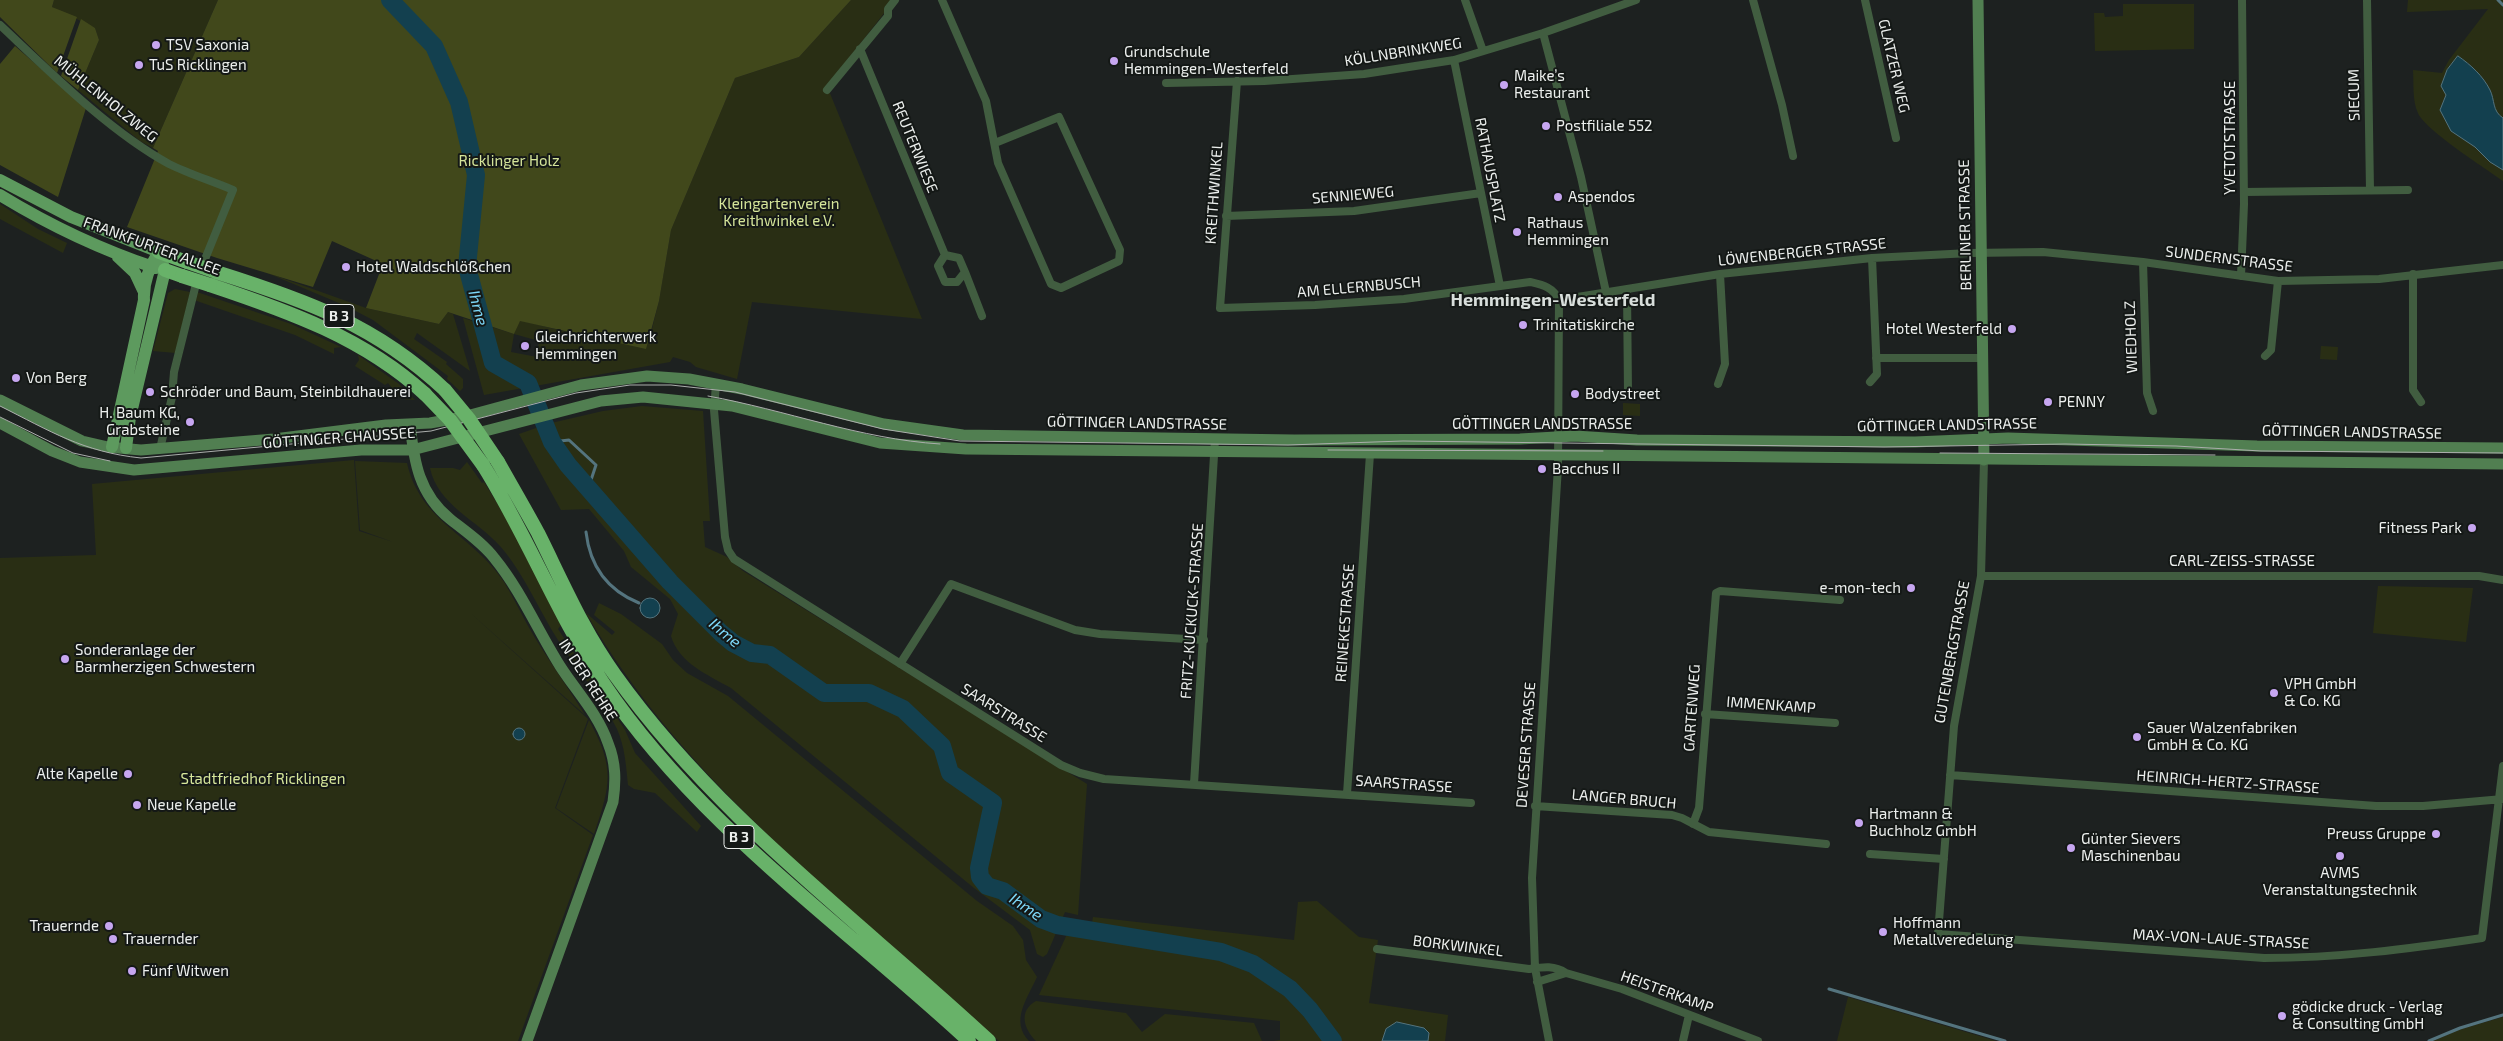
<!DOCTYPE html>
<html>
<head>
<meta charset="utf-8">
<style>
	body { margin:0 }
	canvas { display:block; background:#1d2120 }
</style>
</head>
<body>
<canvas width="2503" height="1041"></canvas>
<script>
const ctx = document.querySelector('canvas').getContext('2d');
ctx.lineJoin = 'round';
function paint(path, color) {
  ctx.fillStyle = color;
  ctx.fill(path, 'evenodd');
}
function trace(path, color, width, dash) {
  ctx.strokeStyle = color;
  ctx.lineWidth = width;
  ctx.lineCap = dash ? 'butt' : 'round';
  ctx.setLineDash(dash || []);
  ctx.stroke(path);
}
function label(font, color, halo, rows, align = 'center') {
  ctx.font = font + ' "Exo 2",sans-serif';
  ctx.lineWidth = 4;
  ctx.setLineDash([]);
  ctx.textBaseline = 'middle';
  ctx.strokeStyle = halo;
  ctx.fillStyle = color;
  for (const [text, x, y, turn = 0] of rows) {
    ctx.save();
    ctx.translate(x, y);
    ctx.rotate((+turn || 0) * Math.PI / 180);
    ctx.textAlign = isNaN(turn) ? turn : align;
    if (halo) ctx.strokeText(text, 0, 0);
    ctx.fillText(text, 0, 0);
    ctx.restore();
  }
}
paint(new Path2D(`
	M54,0H218L153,148L140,141L78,90L99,40L95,28L52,7Z
	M851,0H891L884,8L885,12L827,86L922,319L752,302L737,379L696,367L690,362L673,357L670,362L484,395L463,318L514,334L511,352L537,357L539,341L514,334L519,320L607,342L652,329L659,301L671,230L735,78L799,57Z
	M2408,0H2503V118C2492,111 2495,101 2490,90C2485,79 2476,71 2468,63L2453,61L2445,75L2446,94L2440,110L2451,131L2475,147L2490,162L2503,170V181C2485,168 2425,130 2418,113C2412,100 2414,83 2413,70L2442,73L2449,60L2488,9L2407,12Z
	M2123,4H2194V49L2095,51L2094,13H2104L2105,17L2123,16Z
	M0,204L38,229L67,243L63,253L0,219Z
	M265,272L366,308L439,324L448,312L453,314L470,371L417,333L414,339L447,362L446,364L463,379V388L460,391L447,379L448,376L373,320L346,306Z
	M175,289L190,292L176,353L153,351L168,293Z
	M197,292L291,324L341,347L334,348V354L295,335L194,300Z
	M2321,346L2338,347L2337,360L2320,359Z
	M358,355L399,384L415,400L401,399L388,383L385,385L355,366L359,360Z
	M1623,403L1640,404V416L1623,415Z
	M642,406L703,411L710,521H703L705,547L727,557L743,571L1087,784L1078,915L1065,912L1047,954L1043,957L1037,954L1030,930L974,888L731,688C708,675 679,663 671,636L678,614L670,599L631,567L624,551L589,509L561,510L519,434L542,426C564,472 602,509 637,546C656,567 674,589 694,609L697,606L569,463L556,445L547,424L603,411Z
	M354,460L359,531L393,542L360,530L355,461L407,463C420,522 473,535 504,582C515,600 524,620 535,638C551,664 569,689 585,715L467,610L588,719L555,808L593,835L518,1041H0V558L96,555L92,484Z
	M467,462L482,483L484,482L513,529L561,625L558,629L625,730L635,753L701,826L697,832L655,793L634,789L628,785C626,766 625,747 617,729C602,698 577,669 558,640C539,610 523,572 500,546C477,520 438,505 430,468H453L460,470Z
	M2378,586L2473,588L2466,642L2373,633Z
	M599,603L621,614L662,644L673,660L687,673L728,696L977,901L1013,926L1023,940L1026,960L1037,977C1027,999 1010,1021 1029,1041H999C851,904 689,790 586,613L612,635L615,632L594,615Z
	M589,720C615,768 611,784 594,834L556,808Z
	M1317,901L1359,937L1378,940L1369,1003L1448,1015L1445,1041H1428L1429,1033L1410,1026L1386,1029L1382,1041H1273L1280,1040V1021L1039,995L1069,930L1220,954L1252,967L1288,991L1307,1010L1308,1005L1291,987L1254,962L1220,949L1070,926L1072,919L1092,923L1093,917L1294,940L1298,902Z
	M1848,997L1996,1041H1837Z
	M1036,1001L1126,1013L1142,1032L1165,1014L1254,1023L1262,1041H1036C1024,1029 1018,1011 1036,1001Z
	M2503,1017V1041H2433L2461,1029Z`), '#292e14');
paint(new Path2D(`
	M0,0H54L52,7L77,17L57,73L0,17Z
	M218,0H851L799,57L735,78L671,230L659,301L646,349L520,321L514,334L448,312L439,324L366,308L383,264L332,241L313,287L217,258L127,227L158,151L153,148Z
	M81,19L95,28L99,40L78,90L61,76Z
	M15,46L86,108L58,197L0,165V64Z`), '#41481b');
const water = new Path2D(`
	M2458,56C2471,65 2483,76 2490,90C2495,100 2492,111 2503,118V170L2490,162L2475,147L2451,131L2440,110L2446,95L2441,86L2447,70Z
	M640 608a10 10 0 1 1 20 0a10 10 0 1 1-20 0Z
	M513 734a6 6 0 1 1 12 0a6 6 0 1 1-12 0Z
	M1397,1022L1424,1028L1429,1033L1428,1041H1382L1386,1029Z`);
paint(water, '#13404f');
trace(water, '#54747e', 1);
trace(new Path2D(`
	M2498,0L2503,5
	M552,442L569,440L596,465L588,489
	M586,532C590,567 607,590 639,603
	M1829,989L2005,1041
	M2429,1041L2460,1028L2503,1015`), '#54747e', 3);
trace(new Path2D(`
	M390,0L434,46L459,102L476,175L467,267L493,363L528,383L552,442L568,465L670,582L721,633L733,643L752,653L770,655L824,693H869L903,709L942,746L950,773L993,803L979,868L980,877L987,886L1003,891L1041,919L1057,925L1221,952L1253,964L1290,989L1310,1010L1333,1041`), '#13404f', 18);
trace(new Path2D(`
	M942,0L986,101L998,163L1051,284L1061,288L1119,261L1120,250L1059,117L995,143
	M1465,0L1483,51
	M1753,0L1782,105L1793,156
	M1865,0L1896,138
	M2367,0L2370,190
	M0,25C50,72 109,131 169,164C189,174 212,181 233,190L201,269
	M1543,33L1581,177L1606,292
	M860,49L945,255
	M1454,60L1500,286
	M1237,81L1220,308L1315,305L1404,299L1530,282C1543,285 1553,287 1559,300L1558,467L1532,878L1535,968L1549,1041
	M1166,83L1264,81L1364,74L1454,60L1543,33L1636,0
	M827,90L888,16V9L895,0
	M2244,192L2408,190
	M1226,216L1354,211L1481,193
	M945,255L959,258L965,272L957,282H945L938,266Z
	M2143,262L2147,393L2153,411
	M965,272L982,316
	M2413,274V390L2421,402
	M2241,276L2244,204L2242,0
	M1627,289L1628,393
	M1559,300L1720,274L1872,258L1970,253L2043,252L2143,262L2278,281L2379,279L2503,265
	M2265,356L2271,350L2278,281
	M1876,358H1982
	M1870,382L1877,374L1872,258
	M716,384L714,410L725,537L728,550L734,559L1061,765L1080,773L1104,779L1471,803
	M1718,384L1725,364L1720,274
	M160,449L172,397L174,372L197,280
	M1984,460L1981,576L1954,726L1938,934L2264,958C2338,958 2409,949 2482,938L2503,766
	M1981,576H2479L2503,580
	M900,664L951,584L1075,630L1100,634L1204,640
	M1705,714L1835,723
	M1950,775L2376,806H2423L2503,799
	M1194,784L1215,439
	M1347,794L1370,454
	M1535,806L1672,815L1682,818L1709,832L1826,844
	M1693,824L1699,808L1716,593L1720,591L1840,600
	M1870,854L1944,859
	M1377,949L1529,969C1543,967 1554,965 1566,973L1537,982
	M1566,973L1622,989L1758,1041
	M1683,1041L1689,1015`), '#415d40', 8);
trace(new Path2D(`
	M1978,0L1984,460
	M0,400L82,441L108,447L141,450L274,439L386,425L430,423L463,417L581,385L647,376L689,379L742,389L884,424L963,435L1294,440L1520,439L1575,436L1637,440L1915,442L2008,438L2257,446L2503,448
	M0,423L52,451L80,462L134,470L361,450H412L601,401L643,397L732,406L880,443L966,449L2503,464
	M410,424C414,462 419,494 450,519C465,531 483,543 495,559C521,591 538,631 560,666C576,691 598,714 608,743C616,763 616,781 613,802L527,1041`), '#517f51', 11);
trace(new Path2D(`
	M0,180L71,217L159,252
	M0,195C49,225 102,250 156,268
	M118,257L135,273L143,290
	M112,447L144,300C143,282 149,267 159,252
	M126,448L130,417L165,270L162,262`), '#5d9a5e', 12);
trace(new Path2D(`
	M159,252L187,262
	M165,270L182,276
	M216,272C305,300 376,325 445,390
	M210,285C288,311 364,338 425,394
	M498,462C511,485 525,509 538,533C562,581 583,631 615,675C717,818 861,922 989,1041
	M483,465C527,535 557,614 603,683C697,824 846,927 969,1041`), '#68b269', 14);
trace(new Path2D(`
	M708,396C786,410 860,439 940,444
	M0,406C50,431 83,452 141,458L431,431L576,393L630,385H671L735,392L883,429L960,441L1288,445L1403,441L1884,447L2065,444L2176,446L2261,451L2503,453
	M0,417L73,453L110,461
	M1328,450L1603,451
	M1940,453L2215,455`), '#abaeac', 1);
trace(new Path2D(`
	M187,262L216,272
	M182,276L210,285
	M445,390L469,419L498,462
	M425,394L450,420L483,465`), '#68b269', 14);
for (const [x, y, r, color] of [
	[156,45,5,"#c6a6f0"],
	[1114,61,5,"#c6a6f0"],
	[139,65,5,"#c6a6f0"],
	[1504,85,5,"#c6a6f0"],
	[1546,126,5,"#c6a6f0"],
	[1558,197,5,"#c6a6f0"],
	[1517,232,5,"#c6a6f0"],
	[346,267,5,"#c6a6f0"],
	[1523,325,5,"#c6a6f0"],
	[2012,329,5,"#c6a6f0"],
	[525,346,5,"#c6a6f0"],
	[16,378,5,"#c6a6f0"],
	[150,392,5,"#c6a6f0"],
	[1575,394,5,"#c6a6f0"],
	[2048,402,5,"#c6a6f0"],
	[190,422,5,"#c6a6f0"],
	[1542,469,5,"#c6a6f0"],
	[2472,528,5,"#c6a6f0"],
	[1911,588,5,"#c6a6f0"],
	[65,659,5,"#c6a6f0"],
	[2274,693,5,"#c6a6f0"],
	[2137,737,5,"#c6a6f0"],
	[128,774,5,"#c6a6f0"],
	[137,805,5,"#c6a6f0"],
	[1859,823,5,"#c6a6f0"],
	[2436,834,5,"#c6a6f0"],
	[2071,848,5,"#c6a6f0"],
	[2340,856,5,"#c6a6f0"],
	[109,926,5,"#c6a6f0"],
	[1883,932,5,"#c6a6f0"],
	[113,939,5,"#c6a6f0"],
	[132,971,5,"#c6a6f0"],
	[2282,1016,5,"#c6a6f0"]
]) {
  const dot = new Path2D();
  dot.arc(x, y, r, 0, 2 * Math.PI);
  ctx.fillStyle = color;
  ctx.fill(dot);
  trace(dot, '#141816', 2);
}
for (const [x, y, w] of [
	[339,316,30],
	[739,837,30]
]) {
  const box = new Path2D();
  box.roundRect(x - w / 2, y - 11.5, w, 23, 4);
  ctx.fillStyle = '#141816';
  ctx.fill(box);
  trace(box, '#ecefed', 1);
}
label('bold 14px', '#ecefed', null, [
	["B 3",339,316],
	["B 3",739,837]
]);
label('15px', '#ecefed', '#141816', [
	["TSV Saxonia",166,45],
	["Grundschule",1124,52],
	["Hemmingen-Westerfeld",1124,69],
	["TuS Ricklingen",149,65],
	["Maike’s",1514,76],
	["Restaurant",1514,93],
	["Postfiliale 552",1556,126],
	["Aspendos",1568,197],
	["Rathaus",1527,223],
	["Hemmingen",1527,240],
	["Hotel Waldschlößchen",356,267],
	["Trinitatiskirche",1533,325],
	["Hotel Westerfeld",2002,329,"right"],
	["Gleichrichterwerk",535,337],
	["Hemmingen",535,354],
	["Von Berg",26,378],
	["Schröder und Baum, Steinbildhauerei",160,392],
	["Bodystreet",1585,394],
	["PENNY",2058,402],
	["H. Baum KG,",180,413,"right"],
	["Grabsteine",180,430,"right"],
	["Bacchus II",1552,469],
	["Fitness Park",2462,528,"right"],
	["e-mon-tech",1901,588,"right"],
	["Sonderanlage der",75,650],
	["Barmherzigen Schwestern",75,667],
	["VPH GmbH",2284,684],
	["& Co. KG",2284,701],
	["Sauer Walzenfabriken",2147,728],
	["GmbH & Co. KG",2147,745],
	["Alte Kapelle",118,774,"right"],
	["Neue Kapelle",147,805],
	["Hartmann &",1869,814],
	["Buchholz GmbH",1869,831],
	["Preuss Gruppe",2426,834,"right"],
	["Günter Sievers",2081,839],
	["Maschinenbau",2081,856],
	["AVMS",2340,873,"center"],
	["Veranstaltungstechnik",2340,890,"center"],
	["Hoffmann",1893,923],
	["Metallveredelung",1893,940],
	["Trauernde",99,926,"right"],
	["Trauernder",123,939],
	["Fünf Witwen",142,971],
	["gödicke druck - Verlag",2292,1007],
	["& Consulting GmbH",2292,1024]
], 'left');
label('15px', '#ecefed', '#141816', [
	["KÖLLNBRINKWEG",1403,52,-9],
	["GLATZER WEG",1894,66,77],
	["SIECUM",2354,95,-91],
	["MÜHLENHOLZWEG",106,99,39],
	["YVETOTSTRASSE",2230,138,-90],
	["REUTERWIESE",915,147,68],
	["RATHAUSPLATZ",1490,170,79],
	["KREITHWINKEL",1214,193,-86],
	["SENNIEWEG",1353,195,-5],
	["BERLINER STRASSE",1965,225,-91],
	["FRANKFURTER ALLEE",152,246,20],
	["LÖWENBERGER STRASSE",1802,252,-6],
	["SUNDERNSTRASSE",2229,259,7],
	["AM ELLERNBUSCH",1359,287,-5],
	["WIEDHOLZ",2131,337,-92],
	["GÖTTINGER LANDSTRASSE",1137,423,1],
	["GÖTTINGER LANDSTRASSE",1542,424],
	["GÖTTINGER LANDSTRASSE",1947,425,-1],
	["GÖTTINGER LANDSTRASSE",2352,432,1],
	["GÖTTINGER CHAUSSEE",339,438,-4],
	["CARL-ZEISS-STRASSE",2242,561],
	["FRITZ-KUCKUCK-STRASSE",1192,611,-86],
	["REINEKESTRASSE",1345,623,-86],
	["GUTENBERGSTRASSE",1952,652,-80],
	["IN DER REHRE",588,680,57],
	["IMMENKAMP",1771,705,4],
	["GARTENWEG",1692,708,-86],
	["SAARSTRASSE",1004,713,32],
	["DEVESER STRASSE",1526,745,-86],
	["HEINRICH-HERTZ-STRASSE",2228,782,4],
	["SAARSTRASSE",1404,784,4],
	["LANGER BRUCH",1624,799,5],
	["MAX-VON-LAUE-STRASSE",2221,939,3],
	["BORKWINKEL",1458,946,7],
	["HEISTERKAMP",1667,992,20]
]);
label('15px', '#d5e59a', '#141816', [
	["Ricklinger Holz",509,161],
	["Kleingartenverein",779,204],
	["Kreithwinkel e.V.",779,221],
	["Stadtfriedhof Ricklingen",263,779]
]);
label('italic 16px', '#7dd7f8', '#141816', [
	["Ihme",478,308,75],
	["Ihme",725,633,40],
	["Ihme",1026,907,34]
]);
label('bold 18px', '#d8dedb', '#141816', [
	["Hemmingen-Westerfeld",1553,300]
]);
</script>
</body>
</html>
